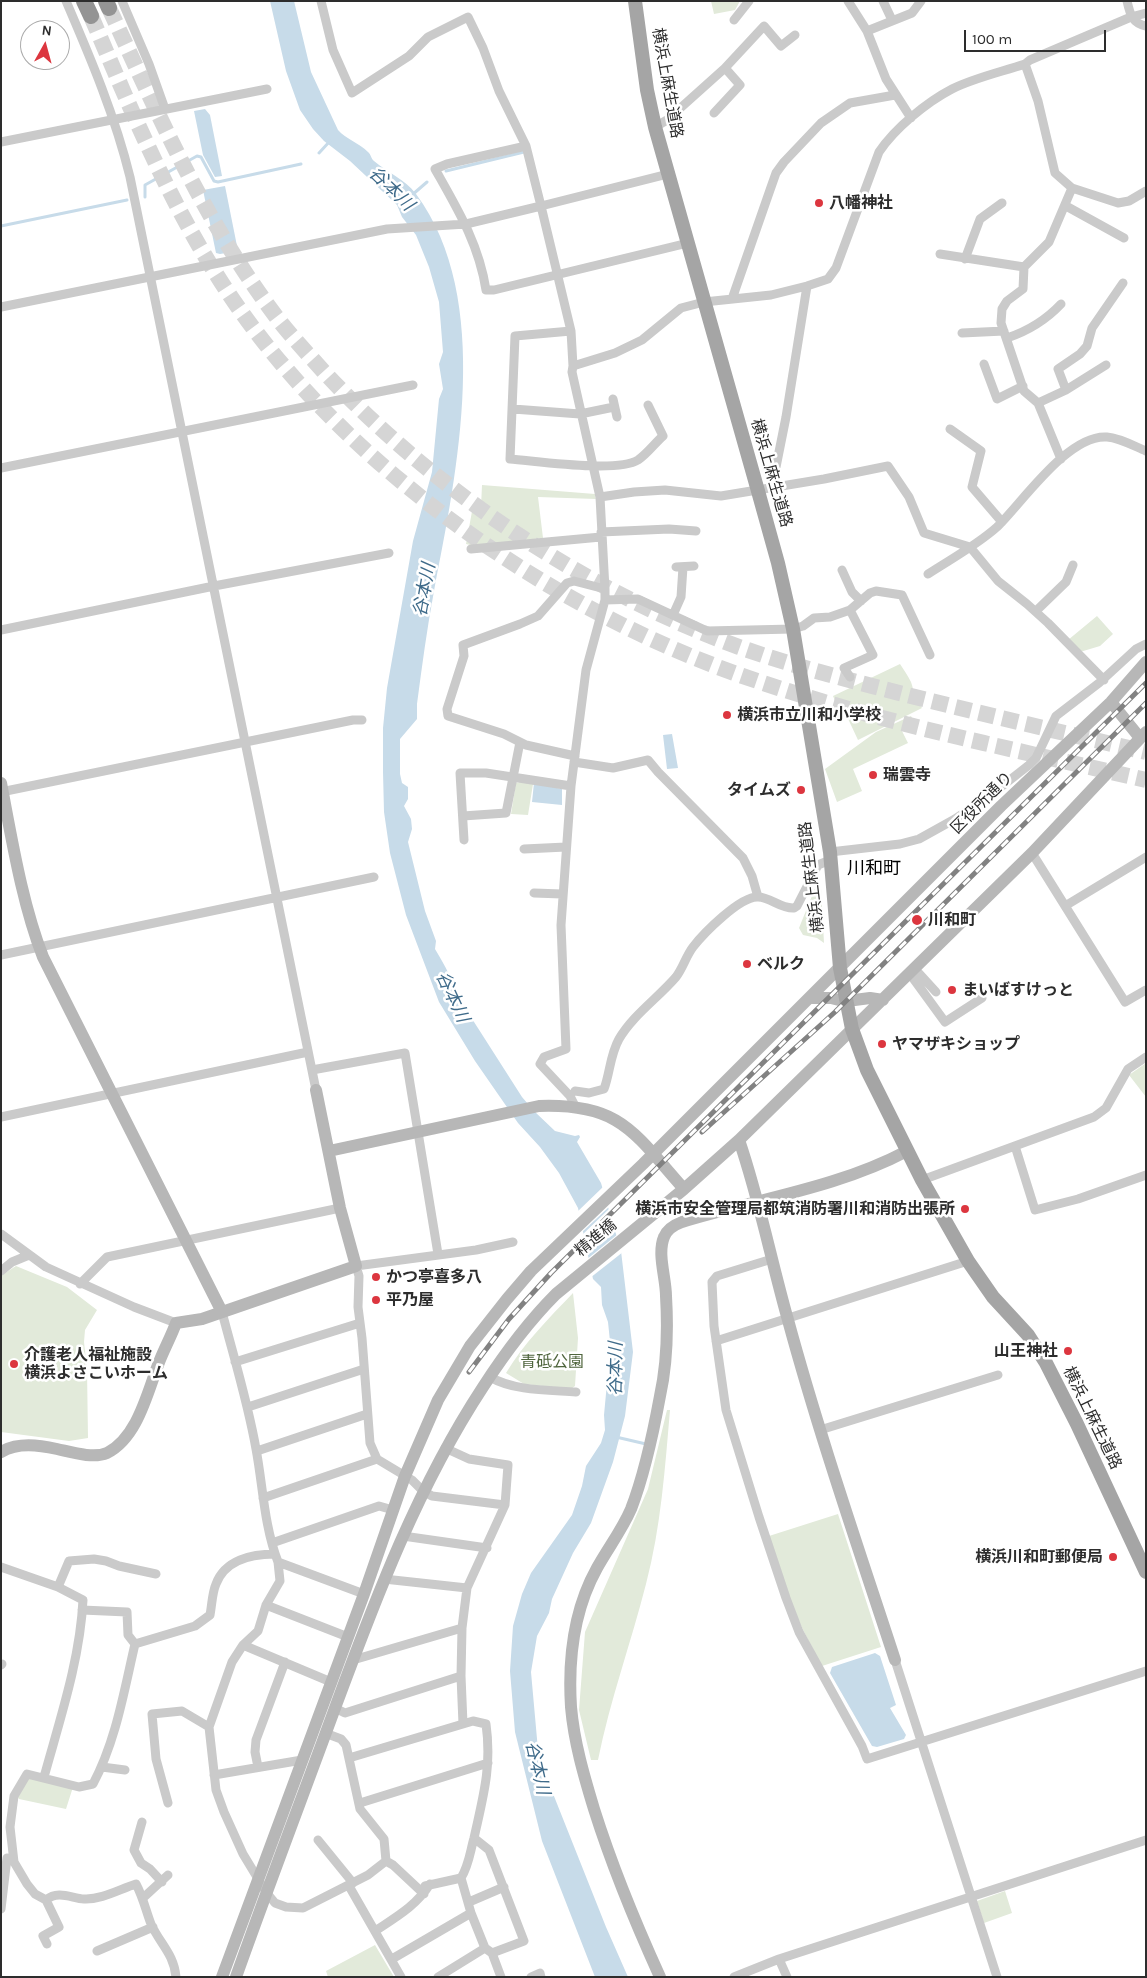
<!DOCTYPE html>
<html>
<head>
<meta charset="utf-8">
<style>
	body { margin:0 }
	#map { position:relative; width:1147px; height:1978px; overflow:hidden; background:#fff; font-family:Karla,sans-serif }
	canvas { display:block }
	.frame { position:absolute; inset:0; border:2px solid #2d2d2d; pointer-events:none }
	.north { position:absolute; left:20px; top:20px; width:50px; height:50px; box-sizing:border-box; background:#fff; border:1px solid #ababab; border-radius:50%; rotate:7deg; font-size:14px; font-weight:700; line-height:20px; text-align:center; color:#2d2d2d }
	.north::after { content:''; display:block; margin:auto; width:18px; height:22px; background:#dc363f; clip-path:polygon(50% 0,100% 100%,50% 72%,0 100%) }
	.scale { position:absolute; left:964px; top:30px; width:142px; height:22px; box-sizing:border-box; border:2px solid #2d2d2d; border-top:0; padding-left:6px; font-size:15px; line-height:18px; white-space:nowrap; color:#2d2d2d; -webkit-text-stroke:4px #fff; paint-order:stroke }
</style>
</head>
<body>
<div id="map">
<canvas width="1147" height="1978"></canvas>
<div class="frame"></div>
<div class="north">N</div>
<div class="scale">100 m</div>
</div>
<script>
const ctx = document.querySelector('canvas').getContext('2d');
ctx.lineJoin = 'round';
function paint(path, color) {
  ctx.fillStyle = color;
  ctx.fill(path, 'evenodd');
}
function trace(path, color, width, dash) {
  ctx.strokeStyle = color;
  ctx.lineWidth = width;
  ctx.lineCap = dash ? 'butt' : 'round';
  ctx.setLineDash(dash || []);
  ctx.stroke(path);
}
function label(font, color, halo, rows, align = 'center') {
  ctx.font = font + ' Karla,"Noto Sans JP",sans-serif';
  ctx.lineWidth = 5;
  ctx.setLineDash([]);
  ctx.textBaseline = 'middle';
  ctx.strokeStyle = halo;
  ctx.fillStyle = color;
  for (const [text, x, y, turn = 0] of rows) {
    ctx.save();
    ctx.translate(x, y);
    ctx.rotate((+turn || 0) * Math.PI / 180);
    ctx.textAlign = isNaN(turn) ? turn : align;
    if (halo) ctx.strokeText(text, 0, 0);
    ctx.fillText(text, 0, 0);
    ctx.restore();
  }
}
paint(new Path2D(`
	M711,1H740L735,10L714,14Z
	M482,485L595,494L596,499L538,497L543,538L474,546L466,544L473,506L481,507Z
	M1097,616L1113,634L1100,646L1080,652L1068,640Z
	M900,664C904,670 908,676 911,682C914,691 915,700 922,708L858,740L843,708L835,709L834,705L836,703L833,696Z
	M911,716L915,724L902,731L908,743L853,769L862,791L837,802L825,769L876,732Z
	M520,782L533,784L528,815L511,814L516,783Z
	M816,886L821,888L824,943L817,938L803,935L799,928Z
	M1146,1063V1097L1129,1075Z
	M16,1266L67,1287L97,1310L85,1330L84,1342L87,1369L88,1438L69,1441L1,1432V1281L2,1275Z
	M573,1293L578,1338L575,1386L571,1389L524,1384L506,1373C524,1343 549,1318 573,1293Z
	M667,1410H670C665,1468 661,1527 646,1584C631,1643 610,1700 598,1760H591L579,1710L585,1632L648,1489Z
	M838,1514L881,1647L822,1666L803,1630L792,1605L769,1536Z
	M28,1778L73,1787L66,1809L19,1799L17,1796Z
	M1005,1891L1012,1913L984,1923L977,1901Z
	M375,1945L394,1977H328L326,1971Z`), '#e2eada');
paint(new Path2D(`
	M270,1H294L311,72L338,130C346,139 359,143 368,152C371,154 371,159 374,161C388,173 405,179 416,194C494,299 457,472 434,591C427,628 422,666 417,704V719L400,739V774L402,783L408,787V799L404,806L411,819L412,829L408,842L425,911L436,941L435,949C445,966 454,982 460,1000L522,1097L534,1111L555,1131L575,1136L579,1135L580,1137L577,1142L601,1183L621,1251L633,1352L625,1416L613,1462L591,1523L573,1553L552,1599L549,1613L537,1636L531,1672L538,1750L542,1757L544,1771L606,1927L628,1977H595L542,1841L515,1732L510,1671L513,1626L522,1594L531,1573L572,1515L582,1486L586,1466L601,1443L605,1430L604,1415L607,1383L611,1373V1351L608,1322L602,1305L601,1287L593,1279L578,1208L559,1173L540,1147L518,1123L475,1061L439,1002L406,915L390,853L384,812L383,772V728L387,688L413,541L432,472L439,399L443,389L439,364L443,352L439,302L429,267L416,235L402,217L397,205L350,161L324,141L313,129L300,110L286,71Z
	M205,109L210,115L222,176L215,177L203,155L194,111Z
	M225,186L238,251L220,254L216,253L203,190Z
	M672,734L678,768L667,769L663,735Z
	M534,783L562,789V805L532,802Z
	M875,1653L880,1656L896,1705L890,1708L906,1735L904,1739L877,1747L872,1746L830,1673L832,1667Z`), '#c7dbe9');
paint(new Path2D(`
	M604,1186L610,1206L581,1233L576,1213Z
	M610,1208L615,1223L585,1253L581,1236Z
	M618,1234L623,1252L590,1278L586,1260Z`), '#fff');
trace(new Path2D(`
	M319,153L330,141
	M446,171L524,152
	M412,195L427,182
	M145,197V185L197,156L201,157L214,181L218,182L301,164
	M1,226L127,200
	M616,1437L646,1444`), '#c7dbe9', 3);
trace(new Path2D(`
	M109,8C157,112 203,218 272,311C288,333 307,353 325,373C437,493 585,590 739,647C784,663 830,675 876,687C965,710 1056,731 1146,752
	M91,16C129,105 166,195 218,277C330,456 540,604 737,674C870,721 1009,748 1146,780`), '#d5d5d5', 16, [16, 8]);
trace(new Path2D(`
	M66,1C91,59 115,116 130,177L316,1090
	M122,1L149,64L165,109
	M848,1L867,31L886,79L911,118
	M883,1L892,20
	M1127,1C1130,14 1132,23 1146,26
	M734,20L749,1
	M867,31L912,13L921,1
	M1025,64L1038,101L1055,173L1072,188L1118,203L1129,201L1146,191
	M725,68L764,26L781,46L795,35
	M655,127L667,120L725,68L740,85L714,113
	M1,142L267,89
	M526,146L447,164L435,169C457,208 479,244 486,290H494L688,243
	M1066,206L1124,238
	M940,254L1024,267
	M965,259L980,219L1002,203
	M732,299L770,190L776,173L784,162L821,123L850,103L895,95
	M1,307L387,229L466,224L541,206L526,146L499,91L483,48L468,17L428,37L409,56L352,93L333,50L321,1
	M571,331L515,336L510,459C537,461 617,473 638,460C647,454 655,443 663,436L648,405
	M962,333L1004,331
	M1007,338C1028,331 1046,320 1061,304
	M984,364L997,399L1023,386
	M573,366L615,353L642,340L681,308L704,302L771,295L807,286L828,279L836,268L879,152C895,128 927,102 952,89C974,78 1001,72 1025,64L1030,60L1131,17L1146,13
	M1066,390L1058,369L1080,354L1087,346L1092,328L1123,283
	M613,399L617,417
	M1038,403L1066,390L1106,365
	M513,409L580,414L614,407
	M950,429L981,451L972,487L1002,522
	M1061,459L1038,403L1024,391L1001,323L1002,309L1007,301L1023,289L1024,267L1049,242L1072,188
	M1,468L413,385
	M772,487L786,417L807,286
	M600,497L634,492L665,490L721,496L824,479L888,466L909,497L924,533L970,547L998,581L1027,604L1048,623L1104,680
	M601,532L669,529L696,531
	M471,549L601,537
	M676,567L694,566
	M842,570L852,592L861,601
	M928,574C951,559 977,545 997,527C1022,503 1068,434 1107,437C1120,438 1134,446 1146,451
	M605,600L638,599L707,631L793,629L803,626L814,618L830,617L850,610L870,593L876,591L902,595L930,655
	M1036,611L1066,582L1073,565
	M673,615L681,597L683,567
	M1,630L214,586L389,553
	M850,677L844,668L873,655L850,610
	M575,756L526,745L504,734L448,716L447,709L464,656L463,645L520,624L538,616L567,583L574,581L605,589
	M574,762L613,768L648,760L658,772L743,858L752,876L758,897
	M1,792L353,720H362
	M463,816L506,813L520,742
	M464,840L460,773H486L571,786
	M524,849L566,847
	M830,852L900,844L919,839L955,819L992,794L1029,765L1036,758L1056,716L1099,683L1136,649L1146,644
	M1032,853L1125,1002L1146,990
	M534,893L562,894
	M1065,906L1146,857
	M1,955L374,877
	M915,969L936,992
	M910,974L945,1022L982,998
	M312,1070L405,1053L438,1254
	M575,1091L589,1093L604,1089C610,1073 610,1055 619,1039C633,1015 658,998 676,977C683,968 686,956 693,947C703,934 740,896 758,897C770,897 781,909 794,908L797,906L818,865L830,860
	M575,1106L570,1096L540,1064L544,1057L566,1049L561,925L571,786L586,670L605,600V589L600,497L572,372L573,366L571,331L541,206L668,174
	M1,1117L308,1052
	M1015,1146L1035,1210L1078,1199L1146,1175
	M922,1180L1094,1117L1106,1108L1128,1069L1146,1057
	M1,1234L46,1267L134,1307L176,1323
	M772,1259L717,1276L712,1282L714,1326L726,1410L759,1517L786,1598L799,1632L862,1746L867,1759L1146,1671
	M1,1271L12,1262L29,1255
	M80,1284L107,1257L340,1208
	M222,1312C234,1358 248,1403 256,1449C263,1486 264,1526 278,1562L364,1594
	M716,1341L968,1261
	M235,1362L360,1323
	M490,1377C514,1391 548,1390 576,1392
	M248,1407L364,1369
	M820,1430L998,1375
	M445,1448L469,1459L508,1465L505,1505L467,1588L462,1628L461,1676L463,1724
	M257,1451L367,1414
	M263,1498L377,1459
	M505,1505L432,1496L423,1491L412,1480L377,1459L370,1443L362,1338L358,1307L359,1276L356,1266L476,1250L513,1242
	M403,1536L487,1548
	M272,1543L379,1506L393,1510
	M278,1562L280,1581L266,1605L258,1631L243,1645L232,1662L209,1727L216,1790L224,1812L243,1854L266,1892L275,1903L286,1907L303,1908L368,1875L386,1861L384,1839L360,1809L346,1745L341,1739L325,1733
	M1,1567L58,1587L83,1600C80,1660 60,1719 44,1777
	M384,1579L467,1588
	M58,1587L69,1561L94,1559L106,1561L119,1566L156,1574
	M266,1605L348,1637
	M82,1610L127,1612L128,1635L135,1644
	M243,1645L331,1682
	M353,1660L462,1628
	M895,1660L997,1977
	M1,1665L2,1664
	M335,1708L345,1713L461,1676
	M349,1758L473,1721L486,1724C492,1767 483,1797 474,1838C470,1852 469,1865 461,1878L471,1913L485,1948L492,1953L501,1977
	M102,1767L125,1770
	M258,1767L255,1752L256,1740L285,1662
	M214,1775L302,1760
	M168,1803L156,1759L152,1714L182,1711L209,1727
	M360,1803L488,1763
	M142,1822L134,1850L141,1863L150,1869L162,1882
	M474,1838L489,1850L524,1941L492,1953
	M318,1840L353,1883
	M386,1861L393,1865L424,1894
	M349,1886L401,1977
	M425,1886L461,1878
	M143,1898L168,1875
	M46,1900C58,1890 71,1898 84,1899C101,1900 120,1889 136,1884C143,1897 146,1911 151,1924C160,1944 174,1954 176,1977
	M469,1902L504,1887
	M1,1909L7,1858
	M375,1931C396,1917 416,1906 430,1884
	M47,1944L43,1936L59,1927L46,1900L35,1894L27,1884L14,1862L10,1827L14,1796L27,1774L79,1787L93,1784C116,1741 124,1691 135,1644L195,1626L210,1615C212,1605 212,1593 216,1584C225,1560 252,1554 275,1554
	M97,1951L153,1927
	M392,1959L471,1913
	M779,1959L787,1977
	M438,1977L485,1948
	M531,1977L540,1973L541,1977
	M734,1977L779,1959L1146,1840`), '#cacaca', 9);
trace(new Path2D(`
	M1111,702L1140,738
	M1,783C12,840 22,903 43,957L222,1312
	M810,998H831L847,1002
	M847,1001L870,998L883,1000
	M739,1140C759,1198 771,1260 788,1320C819,1434 858,1547 895,1660
	M329,1151L539,1106C621,1103 634,1133 684,1189
	M1,1452C18,1442 39,1445 57,1449C71,1452 93,1459 107,1453C137,1438 147,1394 158,1365C163,1351 171,1337 176,1323L202,1319L356,1266L340,1208L316,1090
	M222,1977L364,1594L405,1476L438,1400L470,1346L507,1299L531,1271L643,1164L1001,806L1111,702L1146,662
	M236,1977C268,1887 302,1798 335,1708C376,1597 418,1486 483,1387C505,1353 528,1322 556,1294L684,1189L739,1140L1032,853L1146,732
	M660,1977C635,1922 612,1866 594,1809C584,1776 574,1742 571,1707C568,1659 573,1611 597,1568C608,1548 622,1530 631,1509C645,1473 653,1434 660,1396C667,1364 668,1329 666,1296C666,1278 657,1254 664,1237C667,1229 674,1225 682,1222C757,1199 837,1188 907,1151`), '#b7b7b7', 12);
trace(new Path2D(`
	M635,1L647,90L655,127L758,491L778,563L793,629L830,852L840,968L852,1029L867,1070L922,1180L968,1261L993,1297L1028,1335L1046,1363L1077,1424L1146,1572`), '#a5a5a5', 14);
trace(new Path2D(`
	M84,1L91,16
	M106,1L109,8`), '#949494', 16);
const rail = new Path2D(`
	M702,1132L835,1012L1146,703
	M469,1372L509,1319L551,1273L1146,683`);
trace(rail, '#828282', 5);
trace(rail, '#fff', 3, [9]);
for (const [x, y, r, color] of [
	[819,203,5,"#dc363f"],
	[727,715,5,"#dc363f"],
	[873,775,5,"#dc363f"],
	[801,790,5,"#dc363f"],
	[917,920,6,"#dc363f"],
	[747,964,5,"#dc363f"],
	[952,990,5,"#dc363f"],
	[882,1044,5,"#dc363f"],
	[965,1209,5,"#dc363f"],
	[376,1277,5,"#dc363f"],
	[376,1300,5,"#dc363f"],
	[1068,1351,5,"#dc363f"],
	[14,1364,5,"#dc363f"],
	[1113,1557,5,"#dc363f"]
]) {
  const dot = new Path2D();
  dot.arc(x, y, r, 0, 2 * Math.PI);
  ctx.fillStyle = color;
  ctx.fill(dot);
  trace(dot, '#fff', 2);
}
label('16px', '#2d2d2d', '#fff', [
	["横浜上麻生道路",667,83,80],
	["横浜上麻生道路",771,473,74],
	["区役所通り",982,803,-45],
	["横浜上麻生道路",812,877,-97],
	["精進橋",596,1238,-39],
	["横浜上麻生道路",1092,1418,64]
]);
label('bold 16px', '#2d2d2d', '#fff', [
	["八幡神社",829,203],
	["横浜市立川和小学校",737,715],
	["瑞雲寺",883,775],
	["タイムズ",791,790,"right"],
	["川和町",928,920],
	["ベルク",757,964],
	["まいばすけっと",962,990],
	["ヤマザキショップ",892,1044],
	["横浜市安全管理局都筑消防署川和消防出張所",955,1209,"right"],
	["かつ亭喜多八",386,1277],
	["平乃屋",386,1300],
	["山王神社",1058,1351,"right"],
	["介護老人福祉施設",24,1355],
	["横浜よさこいホーム",24,1373],
	["横浜川和町郵便局",1103,1557,"right"]
], 'left');
label('16px', '#4f653d', '#fff', [
	["青砥公園",552,1362]
]);
label('italic 18px', '#3f6b8a', '#fff', [
	["谷本川",391,189,44],
	["谷本川",425,590,-80],
	["谷本川",452,997,65],
	["谷本川",616,1369,-89],
	["谷本川",537,1768,77]
]);
label('18px', '#000', '#fff', [
	["川和町",874,869]
]);
</script>
</body>
</html>
